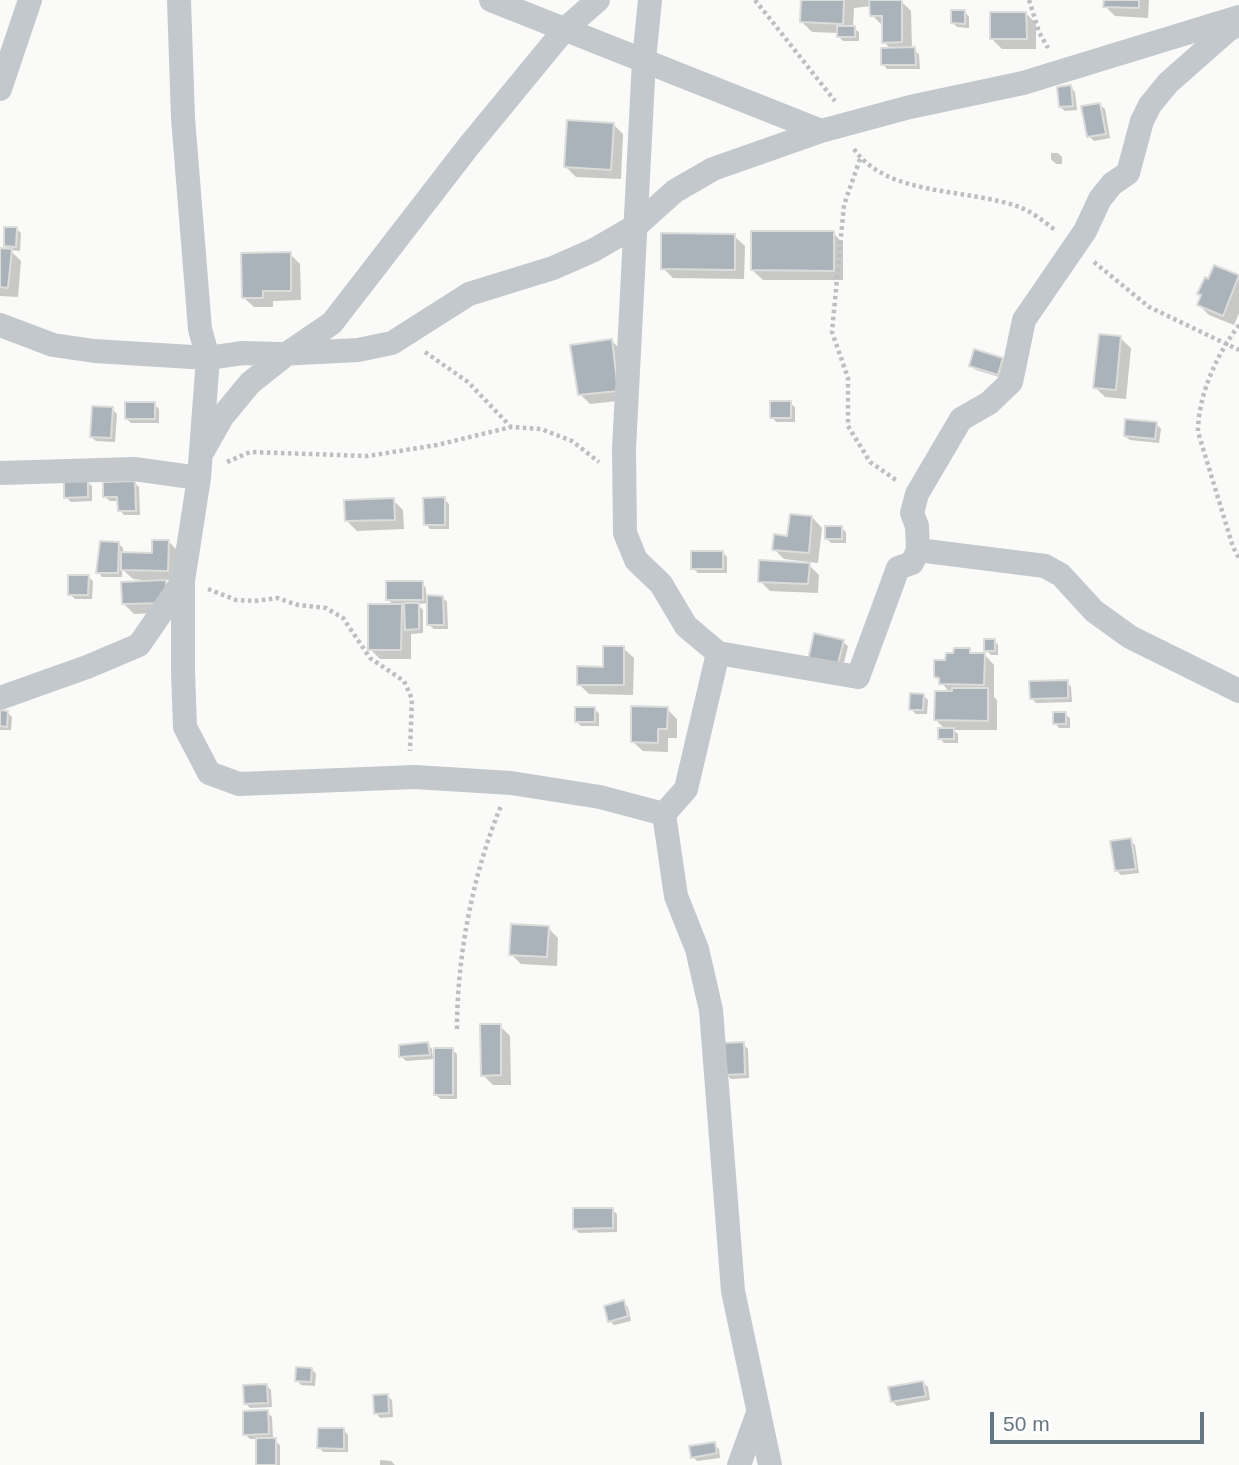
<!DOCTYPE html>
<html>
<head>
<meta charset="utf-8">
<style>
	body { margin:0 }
	#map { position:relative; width:1239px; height:1465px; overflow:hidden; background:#fafaf8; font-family:Arial,sans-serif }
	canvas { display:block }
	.scale { position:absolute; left:990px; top:1412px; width:214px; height:32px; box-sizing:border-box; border:4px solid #657683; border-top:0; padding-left:9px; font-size:21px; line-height:24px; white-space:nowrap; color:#657683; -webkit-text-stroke:5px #fff; paint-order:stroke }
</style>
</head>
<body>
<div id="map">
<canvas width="1239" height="1465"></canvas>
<div class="scale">50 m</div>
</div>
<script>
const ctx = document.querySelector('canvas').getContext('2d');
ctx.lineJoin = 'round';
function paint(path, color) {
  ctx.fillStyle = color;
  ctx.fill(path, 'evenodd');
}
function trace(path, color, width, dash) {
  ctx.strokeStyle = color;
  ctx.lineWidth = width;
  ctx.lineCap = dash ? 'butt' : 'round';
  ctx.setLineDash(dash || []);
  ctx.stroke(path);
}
paint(new Path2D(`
	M803,0H900L911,11L912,49L919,54L920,69H887L883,64L891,49L884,42L883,26L872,15L871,6L854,8L853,28L859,32V41H843L839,37V33L812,32L802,22Z
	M1105,0H1149L1148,18L1115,16L1105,6Z
	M965,12L969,17V28L957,27L953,23Z
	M1025,13L1036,23V49H1002L992,39Z
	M1071,87L1075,92L1077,110L1065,111L1060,107Z
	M1100,105L1105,109L1110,138L1094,141L1089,136Z
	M613,124L623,134L621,179L576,177L566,167Z
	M1051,153H1058L1062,157V164H1056L1051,159Z
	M16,228L21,233L20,251L10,250L21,261L18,297L0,296V250L11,251L5,246Z
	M833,233L843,243V280H763L752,270Z
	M734,236L745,246L744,279L673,278L663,268Z
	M290,254L300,264L301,300L273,301V307H254L243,297Z
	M1215,267L1239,277V313L1234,325L1209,315L1199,305Z
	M1120,338L1131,348L1126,399L1105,397L1095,387Z
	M612,341L622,351L627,400L590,404L580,394Z
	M1002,360L1007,364L1002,378L976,370L971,365Z
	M790,403L795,407V422H776L772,417Z
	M154,404L159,409V423H131L126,418Z
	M112,409L117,414L115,442L96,441L91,437Z
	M1156,424L1161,429L1159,443L1130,440L1125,436Z
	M87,482L92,486V501L71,502L66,497Z
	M134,483L139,487L140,515H124L120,510L119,501H110L105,497Z
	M444,499L449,504V529H430L426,524Z
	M393,500L403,510L404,529L357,531L347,521Z
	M812,517L822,528L818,563L784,559L774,549Z
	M841,527L846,532V543H831L826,538Z
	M169,542L179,552L178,580H164L176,592L177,612L134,614L123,603L142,583V580L133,579L122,569V577H102L98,572L118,543L123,548V554L154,555Z
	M723,553L727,557V573H698L693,568Z
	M809,565L819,575L818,593L770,591L760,581Z
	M88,577L93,581L92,599H75L70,594Z
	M422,583L426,588V597L443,598L447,602L448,629H434L429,625V603L417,604L423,610V633L411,634V659H380L370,649L394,606L388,599Z
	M994,640L998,645V655H991L986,650Z
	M843,642L848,646L842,671L815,664Z
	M623,648L634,658L633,695L589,694L579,684L605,669Z
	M969,650L974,654H984L994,665V697L997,700V730H953L958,734V743H944L940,738L946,730L936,720L950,693L936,676L947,662Z
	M1067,682L1071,687L1072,702L1036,703L1032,698Z
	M923,695L928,700L927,714H916L911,709Z
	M595,709L599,714V726H581L576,721Z
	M667,709L677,719V738H668V752L643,751L632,741Z
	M0,712H7L12,717L11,730H0Z
	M1065,714L1070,718V728H1059L1055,723Z
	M1130,840L1135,845L1139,873L1121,875L1117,871Z
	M548,928L558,938L557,966L521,964L511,954Z
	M500,1026L510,1036L511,1085H493L483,1075Z
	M428,1044L432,1049L433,1059L406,1061L401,1056Z
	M743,1044L748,1049L749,1078L731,1079L726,1074Z
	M452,1050L457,1054V1099H441L436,1095Z
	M612,1210L617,1214V1232L579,1233L574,1228Z
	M623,1302L628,1307L631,1321L614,1325L610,1321Z
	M312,1369L316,1374L315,1386L301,1385L297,1380Z
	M923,1383L928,1387L930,1400L897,1406L892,1401Z
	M266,1385L271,1390L272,1407L250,1408L246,1404Z
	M387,1396L392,1400L393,1417L380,1418L376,1413Z
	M267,1412L272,1417L273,1440L280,1445V1465H258V1439H250L245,1434Z
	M344,1430L348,1435V1452H323L319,1447Z
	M714,1444L719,1449L720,1458L697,1461L693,1457Z
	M380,1460L391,1461L395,1465H380Z`), '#0003');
const building = new Path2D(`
	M801,0H844L843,24L800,22Z
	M869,0H902V42L882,43V16H870Z
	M1104,0H1139V8L1103,7Z
	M951,10H965V24L951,23Z
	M990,12H1026L1027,39H990Z
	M837,26H855V37H837Z
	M915,47L916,65H881V48Z
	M1071,85L1073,106L1059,107L1057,87Z
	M1100,103L1106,134L1087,137L1081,106Z
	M567,120L614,123L611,170L564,167Z
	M4,227H17L16,247L4,246Z
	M751,231H834V271L751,270Z
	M661,233L735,234V270L661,269Z
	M0,248L12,249L8,288L0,287Z
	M291,252V291H263V298H242L241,253Z
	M1214,265L1239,275L1223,316L1197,305L1201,295L1197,294L1205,277L1208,279Z
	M1099,334L1121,336L1116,390L1093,388Z
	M612,339L618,391L578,395L570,345Z
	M974,349L1003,358L998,375L969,366Z
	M770,401H791V418H770Z
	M125,402H155V419H125Z
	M92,406L113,407L111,438L90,437Z
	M1125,419L1157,422L1155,439L1124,436Z
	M88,480V497L64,498V481Z
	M135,481L136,511H118L117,497H103V482Z
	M445,497V525H424L423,498Z
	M394,498L395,520L345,521L344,500Z
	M790,514L812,516L809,553L772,550L774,534L787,536Z
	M825,526H842V539H825Z
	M152,540H169L168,571L121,570V552L152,553Z
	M100,541L119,542L118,573H96Z
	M691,551H723V569H691Z
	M759,560L810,563L808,584L758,582Z
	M68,575H89L88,595H68Z
	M166,580L167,603L122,604L121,582Z
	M386,581H423V600H386Z
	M427,595L443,596L444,625H427Z
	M404,603H419V629L405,630Z
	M368,604H402L401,650H368Z
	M814,633L844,640L837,667L808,660Z
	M984,639H995V651H984Z
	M603,646H624V685H577V666L603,667Z
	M954,648H970V653H985L984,685L939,684V678L934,677V660H945L946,653H953Z
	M1068,680V698L1030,699L1029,681Z
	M952,688H988V721L934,720L935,691H952Z
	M910,693L924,694L923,710H909Z
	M631,706L668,707L667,729H658V743L631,742Z
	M575,707H595V722H575Z
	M0,710L8,711L7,727L0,726Z
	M1053,712H1066V724H1053Z
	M938,728H954V739H938Z
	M1131,838L1136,869L1115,871L1110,841Z
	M511,924L549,926L547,957L509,955Z
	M480,1024H501V1075L481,1076Z
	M428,1042L430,1055L399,1057V1045Z
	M744,1042L745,1074L724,1075L723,1043Z
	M434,1048H453V1095H434Z
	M573,1208H613V1228L573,1229Z
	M624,1300L628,1316L608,1322L604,1306Z
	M296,1367L312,1368L311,1382L295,1381Z
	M923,1381L926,1396L891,1402L888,1387Z
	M267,1384L268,1403L244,1404L243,1385Z
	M388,1394L389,1413L374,1414L373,1395Z
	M268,1410L269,1434L243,1435V1411Z
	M318,1428H344V1449L317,1448Z
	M256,1438H276V1465H256Z
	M715,1442L717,1453L691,1458L689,1446Z`);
paint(building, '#aab3b9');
trace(building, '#dcdcda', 2);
trace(new Path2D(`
	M755,0L835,101
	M1029,0L1039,32L1048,48
	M854,149C887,197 968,188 1019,207C1031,211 1045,222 1055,230
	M860,159L844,205L832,332L848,378V426L870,462L896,480
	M1094,262L1149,307L1239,350
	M1239,325C1217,354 1198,395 1198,432L1233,547L1239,558
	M425,352L468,382L510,426
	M227,462L250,452L368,456L437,445L511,427L541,429L572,441L599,462
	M208,589L236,600L255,601L277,598L298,605L326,608L343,618L370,658L404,681L412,699L410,751
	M457,1029C457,956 473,873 501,806`), '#bbbfc2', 4.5, [3.5, 3.5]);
trace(new Path2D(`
	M179,0L183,118L200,329L208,358L199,478L183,581V672L185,727L209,773L239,784L415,777L511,783L600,797L664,814L686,789L718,653L686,626L661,584L636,560L625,533L624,449L644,60L650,0
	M491,0L821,131
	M0,89L30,0
	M0,325L53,345L94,351L208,358L243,353L279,354L358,350L392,343L469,294L553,268L594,250L637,225L675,191L713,169L821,131L910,107L1023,83L1239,17
	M204,449L222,417L250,383L288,353L332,323L468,147L565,29L598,0
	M0,473L134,469L199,478
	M918,550L1045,566L1061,575L1094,611L1130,637L1239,691
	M718,653L858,677L898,568L912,563L918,550L917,526L912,513L917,494L961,419L989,403L1011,382L1024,320L1085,231L1100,199L1112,184L1128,173L1142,121L1150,105L1168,83L1228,30L1239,24
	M0,698L87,667L139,645L183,581
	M664,814L676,896L697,949L711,1010L733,1291L770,1465
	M739,1465L758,1413`), '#c3c8cc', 24);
</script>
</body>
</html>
